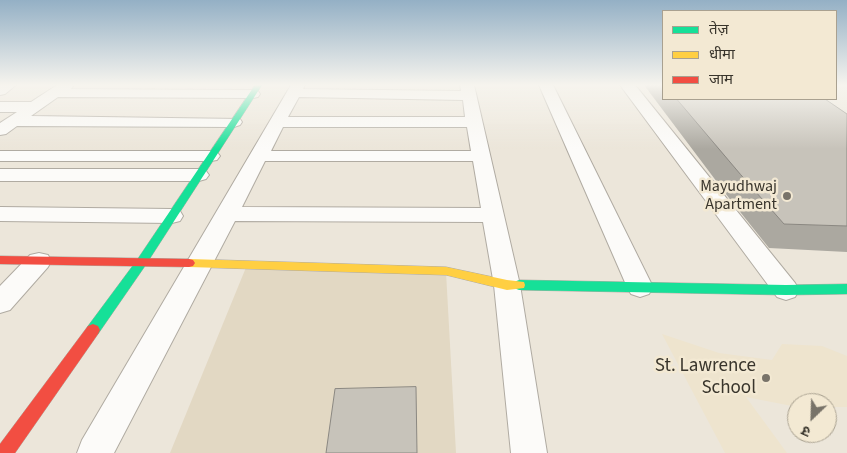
<!DOCTYPE html>
<html>
<head>
<meta charset="utf-8">
<style>
	body { margin:0 }
	#map { position:relative; width:847px; height:453px; overflow:hidden; background:#ece6da; font-family:"Source Sans 3","Noto Sans Devanagari",sans-serif }
	canvas { display:block }
	.legend { position:absolute; left:662px; top:10px; width:175px; height:90px; box-sizing:border-box; background:#f3e9d3; border:1px solid #a9a190; margin:0; padding:6px 9px; list-style:none; font-size:15px; color:#39352c }
	.legend li { display:flex; align-items:center; gap:10px; height:25px }
	.legend b { width:25px; border:1px solid #a9a190 }
	.north { position:absolute; left:787px; top:393px; width:50px; height:50px; box-sizing:border-box; background:#f3e9d3; border:1px solid #a9a190; border-radius:50%; rotate:204deg; font-size:14px; font-weight:700; line-height:20px; text-align:center; color:#39352c }
	.north::after { content:''; display:block; margin:auto; width:18px; height:22px; background:#787369; clip-path:polygon(50% 0,100% 100%,50% 72%,0 100%) }
</style>
</head>
<body>
<div id="map">
<canvas width="847" height="453"></canvas>
<ul class="legend">
<li><b style="height:6px;background:#16e098"></b>तेज़</li>
<li><b style="height:6px;background:#ffcf43"></b>धीमा</li>
<li><b style="height:6px;background:#f24e42"></b>जाम</li>
</ul>
<div class="north">उ</div>
</div>
<script>
const ctx = document.querySelector('canvas').getContext('2d');
ctx.lineJoin = 'round';
function paint(path, color) {
  ctx.fillStyle = color;
  ctx.fill(path, 'evenodd');
}
function trace(path, color, width, dash) {
  ctx.strokeStyle = color;
  ctx.lineWidth = width;
  ctx.lineCap = dash ? 'butt' : 'round';
  ctx.setLineDash(dash || []);
  ctx.stroke(path);
}
function label(font, color, halo, rows, align = 'center') {
  ctx.font = font + ' "Source Sans 3",sans-serif';
  ctx.lineWidth = 5;
  ctx.setLineDash([]);
  ctx.textBaseline = 'middle';
  ctx.strokeStyle = halo;
  ctx.fillStyle = color;
  for (const [text, x, y, turn = 0] of rows) {
    ctx.save();
    ctx.translate(x, y);
    ctx.rotate((+turn || 0) * Math.PI / 180);
    ctx.textAlign = isNaN(turn) ? turn : align;
    if (halo) ctx.strokeText(text, 0, 0);
    ctx.fillText(text, 0, 0);
    ctx.restore();
  }
}
paint(new Path2D(`
	M662,334L719,353L772,360L782,344L822,346L847,356V407H827V403H797V407L746,397L787,453H725Z`), '#eee4ce');
paint(new Path2D(`
	M247,265L446,272L456,453H170Z`), '#e2d8c3');
const street = new Path2D(`
	M0,85H16L5,94L0,95Z
	M57,85H74L71,89L253,90L258,91L260,94L258,97L253,98L58,97L31,116L240,119L242,122L240,125L234,127L17,126L6,134L0,135V123L17,112H0V102H31Z
	M291,85H305L303,89L461,91L460,85H474L520,285L547,453H511L494,285L483,222L235,221L114,453H77L82,440ZM299,97L463,100L465,117H288ZM283,127H467L471,151H271ZM265,161H473L481,208L242,207Z
	M539,85H553L653,287L649,294L640,297L631,294L627,287Z
	M620,85H635L795,283L799,290L795,297L786,300L777,297Z
	M0,151H211L217,152L220,156L217,160L211,161H0Z
	M0,169H199L206,171L209,175L206,179L199,181H0Z
	M0,207L172,209L180,211L183,216L180,221L172,223L0,221Z
	M39,253L48,255L51,261L48,267L10,310L0,313V286L30,255Z`);
const fast = new Path2D(`
	M255,85H262L145,266L98,334L93,336L88,334L86,330L88,326L137,260Z
	M519,280L786,285L847,284V294L786,295L519,290L514,288L513,285L514,282Z`);
const slow = new Path2D(`
	M189,259L446,267L507,280L524,282L525,285L524,288L507,290L446,275L189,267L185,266L183,263L185,260Z`);
const jam = new Path2D(`
	M0,256L189,259L193,260L195,263L193,266L189,267L0,264Z
	M93,324L98,326L100,330L98,334L15,453H0V444L88,326Z`);
trace(street, '#b0aba2', 2);
trace(fast, '#b0aba2', 1);
trace(slow, '#b0aba2', 1);
trace(jam, '#b0aba2', 1);
paint(street, '#fcfbf9');
paint(fast, '#16e098');
paint(slow, '#ffcf43');
paint(jam, '#f24e42');
paint(new Path2D(`
	M644,85H663V99H825L847,114V252L769,248L729,198Z`), '#aba8a0');
const building = new Path2D(`
	M677,99H825L847,114V226L784,224L741,175Z
	M416,387L417,453H326L335,389Z`);
paint(building, '#c7c3ba');
trace(building, '#8b8882', 1);
const sky = ctx.createLinearGradient(0, 0, 0, 149);
sky.addColorStop(0, '#94b0c5');
sky.addColorStop(0.57, '#f6f4ee');
sky.addColorStop(1, '#f6f4ee00');
ctx.fillStyle = sky;
ctx.fillRect(0, 0, 847, 149);
for (const [x, y, r, color] of [
	[787,196,5,"#787369"],
	[766,378,5,"#787369"]
]) {
  const dot = new Path2D();
  dot.arc(x, y, r, 0, 2 * Math.PI);
  ctx.fillStyle = color;
  ctx.fill(dot);
  trace(dot, '#f3e9d3', 2);
}
label('16px', '#39352c', '#f3e9d3', [
	["Mayudhwaj",777,187],
	["Apartment",777,205]
], 'right');
label('19px', '#39352c', '#f3e9d3', [
	["St. Lawrence",756,367],
	["School",756,389]
], 'right');
</script>
</body>
</html>
